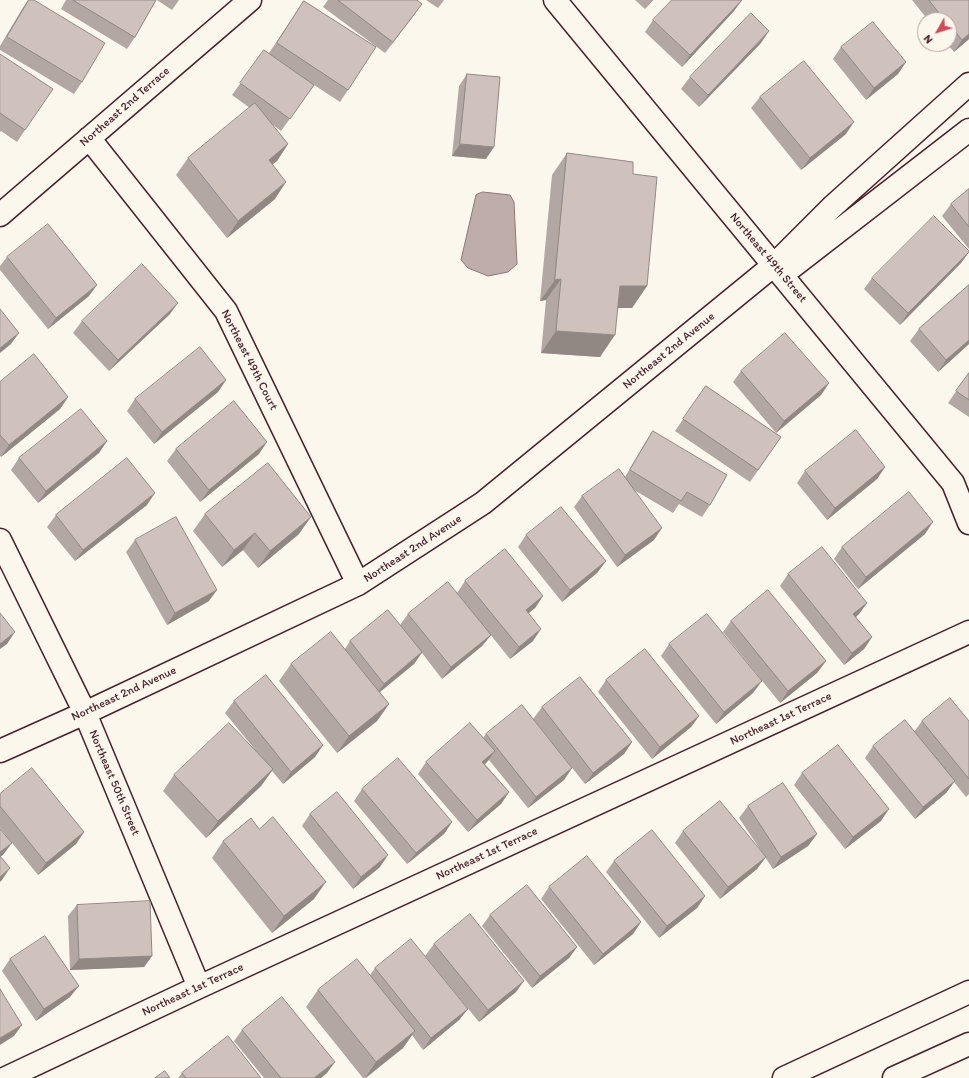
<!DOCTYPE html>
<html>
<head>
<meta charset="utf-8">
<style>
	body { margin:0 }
	#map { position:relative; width:969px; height:1078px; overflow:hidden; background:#fbf7ec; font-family:Itim,sans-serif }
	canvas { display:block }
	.north { position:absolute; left:917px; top:12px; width:40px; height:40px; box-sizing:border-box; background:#fbf7ec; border:1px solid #b4a19f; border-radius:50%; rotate:231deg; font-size:11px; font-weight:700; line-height:16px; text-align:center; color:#4a1f2b }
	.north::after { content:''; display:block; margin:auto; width:14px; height:18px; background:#d1495b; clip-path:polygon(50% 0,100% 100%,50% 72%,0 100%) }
</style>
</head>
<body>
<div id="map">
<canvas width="969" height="1078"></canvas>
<div class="north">N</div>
</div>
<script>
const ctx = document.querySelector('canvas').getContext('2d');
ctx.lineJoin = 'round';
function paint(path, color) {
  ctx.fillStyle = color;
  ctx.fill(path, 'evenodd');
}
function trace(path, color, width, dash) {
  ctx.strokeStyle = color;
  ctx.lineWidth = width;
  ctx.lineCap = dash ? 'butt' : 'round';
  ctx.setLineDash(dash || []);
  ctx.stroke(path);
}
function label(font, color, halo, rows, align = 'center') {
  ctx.font = font + ' Itim,sans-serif';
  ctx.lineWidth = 3.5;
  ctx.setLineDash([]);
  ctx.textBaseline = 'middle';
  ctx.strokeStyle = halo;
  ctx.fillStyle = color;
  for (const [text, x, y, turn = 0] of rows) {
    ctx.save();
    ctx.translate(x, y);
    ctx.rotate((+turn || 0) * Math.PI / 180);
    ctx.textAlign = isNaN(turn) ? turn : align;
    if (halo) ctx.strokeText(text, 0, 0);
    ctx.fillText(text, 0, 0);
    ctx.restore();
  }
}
const water = new Path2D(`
	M483,192L510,195L514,202L517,264L508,272L488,276L468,268L461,260L476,195Z`);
paint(water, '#bfadaa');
trace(water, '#907477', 1);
const minor = new Path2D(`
	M555,0L953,483L969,523
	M89,138L226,311L358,584
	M0,215L250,0
	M774,265L792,267L969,130
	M0,540L85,713L199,987
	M0,751L85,713L358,584L483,503L774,265L832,207L969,84
	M6,1078L199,987L969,632`);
const motorway = new Path2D(`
	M784,1078L969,992
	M894,1078L969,1044`);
trace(minor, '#4a1f2b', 25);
trace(motorway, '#4a1f2b', 25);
trace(minor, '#fbf7ec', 22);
trace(motorway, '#fbf7ec', 22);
paint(new Path2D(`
	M28,0L82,82L74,94L0,50V46L22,9Z
	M66,0H156L135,37L127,49L61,9Z
	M157,0H179L172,10Z
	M328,0H417L414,15L385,53L323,7Z
	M426,0H444L438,8Z
	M635,0H653L645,9Z
	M742,0L734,11L682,67L645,32L653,20Z
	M912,0H969V39L954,52L947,44H949V20H928Z
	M304,1L348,90L340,102L299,75L314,85L281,131L272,124L288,144L277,161L272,164L275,199L227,238L176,175L188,158L250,108L232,95L264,50L269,53Z
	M761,43L699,107L681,89L690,77Z
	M841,47L906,62L898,74L866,100L833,59Z
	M0,54L25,130L17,142L1,131L0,132Z
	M467,74L486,159L452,156L459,86Z
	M760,97L846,134L801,170L751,108Z
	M567,153L633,174L647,286L632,308H618L600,357L541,353L546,300L540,301L552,175Z
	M969,189V249L942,216L951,204Z
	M969,252L961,263L900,325L864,289L872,278Z
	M7,257L89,296L48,329L0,270V266Z
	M969,285V344L938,372L910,341L919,329Z
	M170,314L109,371L73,333L82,321Z
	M741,371L829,383L821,395L776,433L733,382Z
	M969,373V417L948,403Z
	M226,380L218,392L154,444L127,411L135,399Z
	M0,382L68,397L60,409L1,457L0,456Z
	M706,386L781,437L750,482L675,431Z
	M653,431L710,505L702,517L679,504L673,513L634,490L654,540L617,567L574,507L582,496L625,477L645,443Z
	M107,441L99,453L38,503L11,470L19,458Z
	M176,449L259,454L200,502L167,461Z
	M885,467L877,479L827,520L797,483L805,471Z
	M147,505L75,561L47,527L56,515Z
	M205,514L299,534L258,568L243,550L222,567L193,531Z
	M925,534L858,589L834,559L842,547Z
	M526,535L606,561L597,573L562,602L518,547Z
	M135,540L209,601L167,625L126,552Z
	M788,574L867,603L859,614L856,617L872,637L864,649L844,665L780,586Z
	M465,581L543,596L535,608L528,613L533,641L510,659L457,593Z
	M408,614L491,635L482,646L442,679L422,653L414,664L380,692L389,704L377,721L337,753L279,681L291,664L345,649L350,641L400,625Z
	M731,621L826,661L817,673L780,703L723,632Z
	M669,644L753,693L716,724L661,656Z
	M606,680L699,716L691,727L652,759L598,692Z
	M234,701L323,745L315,757L283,784L272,771L261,786L206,838L163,791L174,775L261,757L225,713Z
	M542,707L632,742L624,754L585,784L533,719Z
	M922,721H969V794L966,797L954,782L946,793L915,819L865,758L873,746L914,732Z
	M486,734L572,768L564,780L528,808L489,760L485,764L509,792L501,804L468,832L418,774L426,762L483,738Z
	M802,773L881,821L845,849L794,785Z
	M362,789L452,822L444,834L407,864L354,801Z
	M0,794L84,832L76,844L38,875L0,828Z
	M748,806L817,834L808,846L773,869L765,857L757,869L720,899L675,843L683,831L764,855L739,818Z
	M310,814L380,867L353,889L302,826Z
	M223,841L314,899L272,933L212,858Z
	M614,861L705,896L697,908L659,938L606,872Z
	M549,887L641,922L633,934L594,965L541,899Z
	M77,905L152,956L144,967L70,970L68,916Z
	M490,915L577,947L569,958L532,988L482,926Z
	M434,944L516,992L479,1022L425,956Z
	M10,959L70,997L36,1021L2,971Z
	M375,968L468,1009L459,1020L423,1050L412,1035L403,1048L366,1078H363L306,1007L318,990L370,975Z
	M242,1030L327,1073L321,1078H264L234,1041Z
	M182,1073L261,1078H178Z`), '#b2a7a2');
paint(new Path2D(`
	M652,0H653L645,9Z
	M742,0L734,11L682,67L690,55Z
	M422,4L414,15L385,53L393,42Z
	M769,31L761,43L699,107L708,95Z
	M969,34V39L954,52L962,40Z
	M906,62L898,74L866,100L874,88Z
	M854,122L846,134L801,170L810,158Z
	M288,144L277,161L257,177L269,160Z
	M460,144L494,147L486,159L452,156Z
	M286,182L275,199L227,238L238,221Z
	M969,252L961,263L900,325L908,313Z
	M561,279L546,300L540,301L555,280Z
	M97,285L89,296L48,329L56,318Z
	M620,286H647L632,308H605Z
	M178,303L170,314L109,371L118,360Z
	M556,331L615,335L600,357L541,353Z
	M19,333L11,344L0,353V348Z
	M969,340V344L938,372L946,360Z
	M226,380L218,392L154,444L162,432Z
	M829,383L821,395L776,433L784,421Z
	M68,397L60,409L1,457L9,445Z
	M107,441L99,453L38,503L46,491Z
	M267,442L259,454L200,502L209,490Z
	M885,467L877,479L827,520L835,508Z
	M155,493L147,505L75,561L83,550Z
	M311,517L299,534L258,568L270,551Z
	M933,522L925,534L858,589L866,577Z
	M662,528L654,540L617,567L625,555Z
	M255,533L243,550L222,567L234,550Z
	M606,561L597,573L562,602L570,590Z
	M217,590L209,601L167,625L175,613Z
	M543,596L535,608L518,622L526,610Z
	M867,603L859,614L845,626L853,614Z
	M541,629L533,641L510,659L519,647Z
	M15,632L7,644L0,649V644Z
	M491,635L482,646L442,679L451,667Z
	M872,637L864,649L844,665L852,653Z
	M422,652L414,664L376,695L384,684Z
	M826,661L817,673L780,703L788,691Z
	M762,681L753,693L716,724L724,712Z
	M389,704L377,721L337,753L349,736Z
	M699,716L691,727L652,759L660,747Z
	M632,742L624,754L585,784L593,773Z
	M323,745L315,757L283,784L291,772Z
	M495,751L486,763L474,774L482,762Z
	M572,768L564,780L528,808L536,797Z
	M273,769L261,786L206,838L218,821Z
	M955,781L946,793L915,819L923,807Z
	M509,792L501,804L468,832L477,820Z
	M889,809L881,821L845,849L853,837Z
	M452,822L444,834L407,864L416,853Z
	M84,832L76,844L38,875L46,863Z
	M817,834L808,846L773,869L781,857Z
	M12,843L3,855L0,857V852Z
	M388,855L380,867L353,889L361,877Z
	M766,857L757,869L720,899L728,887Z
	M10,868L2,880L0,882V877Z
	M326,882L314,899L272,933L284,916Z
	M705,896L697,908L659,938L667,926Z
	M641,922L633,934L594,965L603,954Z
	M577,947L569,958L532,988L540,976Z
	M152,956L144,967L70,970L79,959Z
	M524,981L516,992L479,1022L488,1010Z
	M79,986L70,997L36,1021L44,1009Z
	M468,1009L459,1020L423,1050L431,1038Z
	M22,1025L14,1036L0,1045V1038Z
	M415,1031L403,1048L365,1078L376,1062Z
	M335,1062L327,1073L321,1078H314Z`), '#918884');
const building = new Path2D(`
	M29,0H34L105,43L82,82L7,37Z
	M73,0H156L135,37Z
	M338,0H417L422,4L393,42Z
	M672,0H742L690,55L653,20Z
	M929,0H969V34L962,40L949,24V20H945Z
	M304,1L376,47L348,90L277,43Z
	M751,13L769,31L708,95L690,77Z
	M873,22L906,62L874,88L841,47Z
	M264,50L314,85L290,119L240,83Z
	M0,54L53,89L25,130L0,113Z
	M804,61L854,122L810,158L760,97Z
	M467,74L500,77L494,147L460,144Z
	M255,103L288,144L269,160L286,182L238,221L188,158Z
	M567,153L633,162V174L657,177L647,286H620L615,335L556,331L561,279L555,280Z
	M969,189V227L951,204Z
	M934,216L969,251V252L908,313L872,278Z
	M48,224L97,285L56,318L7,257Z
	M142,264L178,303L118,360L82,321Z
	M969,285V340L946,360L919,329Z
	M0,309L19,333L0,348Z
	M785,333L829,383L784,421L741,371Z
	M200,347L226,380L162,432L135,399Z
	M34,354L68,397L9,445L0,435V382Z
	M969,373V400L956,391Z
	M706,386L781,437L758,470L683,419Z
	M234,401L267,442L209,490L176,449Z
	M81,409L107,441L46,491L19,458Z
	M856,430L885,467L835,508L805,471Z
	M653,431L727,475L710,505L687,492L681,501L630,470Z
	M127,458L155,493L83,550L56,515Z
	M268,463L311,517L270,551L255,533L234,550L205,514Z
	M619,469L662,528L625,555L582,496Z
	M909,492L933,522L866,577L842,547Z
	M561,507L606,561L570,590L526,535Z
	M176,517L217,590L175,613L135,540Z
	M822,547L867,603L853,614L872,637L852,653L788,574Z
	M505,549L543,596L526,610L541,629L519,647L465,581Z
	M448,582L491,635L451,667L408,614Z
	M768,590L826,661L788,691L731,621Z
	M388,610L422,652L384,684L350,641Z
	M0,613L15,632L0,644Z
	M707,614L762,681L724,712L669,644Z
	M331,632L389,704L349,736L291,664Z
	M645,649L699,716L660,747L606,680Z
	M266,675L323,745L291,772L234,701Z
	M580,677L632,742L593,773L542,707Z
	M950,698L969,721V779L922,721Z
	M522,705L572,768L536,797L486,734Z
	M905,720L955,781L923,807L873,746Z
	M229,723L273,769L218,821L174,775Z
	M470,723L495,751L482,762L509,792L477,820L426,762Z
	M838,745L889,809L853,837L802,773Z
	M398,758L452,822L416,853L362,789Z
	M32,768L84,832L46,863L0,806V794Z
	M783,783L817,834L781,857L748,806Z
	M337,792L388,855L361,877L310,814Z
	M720,801L766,857L728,887L683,831Z
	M273,817L326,882L284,916L223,841L251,818L259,829Z
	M0,829L12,843L0,852Z
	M652,830L705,896L667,926L614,861Z
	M0,856L10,868L0,877Z
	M587,856L641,922L603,954L549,887Z
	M527,885L577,947L540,976L490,915Z
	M150,901L152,956L79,959L77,905Z
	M470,914L524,981L488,1010L434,944Z
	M45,936L79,986L44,1009L10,959Z
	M411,939L468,1009L431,1038L375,968Z
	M357,959L415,1031L376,1062L318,990Z
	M0,989L22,1025L0,1038Z
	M282,997L335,1062L314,1078H281L242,1030Z
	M228,1036L261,1078H186L182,1073Z
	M165,1071L170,1078H155Z`);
paint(building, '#cfc2bc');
trace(building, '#918884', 1);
label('12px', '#4a1f2b', '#fbf7ec', [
	["Northeast 2nd Terrace",125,107,-41],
	["Northeast 49th Street",768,258,50],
	["Northeast 2nd Avenue",669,351,-39],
	["Northeast 49th Court",249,360,63],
	["Northeast 2nd Avenue",413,549,-33],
	["Northeast 2nd Avenue",124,694,-25],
	["Northeast 1st Terrace",781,719,-25],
	["Northeast 50th Street",114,783,67],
	["Northeast 1st Terrace",487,854,-25],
	["Northeast 1st Terrace",193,990,-25]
]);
</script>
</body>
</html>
